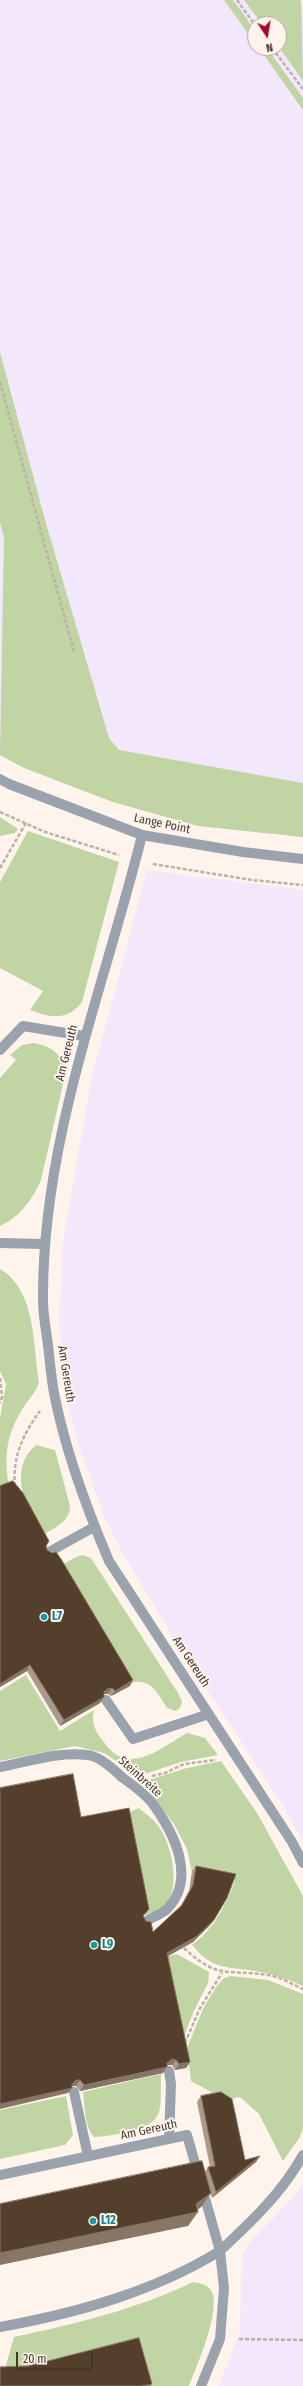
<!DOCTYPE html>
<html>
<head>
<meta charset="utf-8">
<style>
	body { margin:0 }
	#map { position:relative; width:303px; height:2386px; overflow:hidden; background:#fef4eb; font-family:"Fira Sans Condensed",sans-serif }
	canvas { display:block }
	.north { position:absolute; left:247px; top:16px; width:40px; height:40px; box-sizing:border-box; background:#fef4eb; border:1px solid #b3a9a0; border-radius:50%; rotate:168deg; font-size:11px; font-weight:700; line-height:16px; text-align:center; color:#42382f }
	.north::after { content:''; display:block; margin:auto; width:14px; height:18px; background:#a4072c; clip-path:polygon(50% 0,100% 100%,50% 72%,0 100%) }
	.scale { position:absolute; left:16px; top:2352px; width:77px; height:18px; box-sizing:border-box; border:2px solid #42382f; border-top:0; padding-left:5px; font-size:12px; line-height:14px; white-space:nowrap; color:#42382f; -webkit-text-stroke:3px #fef4eb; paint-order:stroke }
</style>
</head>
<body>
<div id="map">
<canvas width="303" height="2386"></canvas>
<div class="north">N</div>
<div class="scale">20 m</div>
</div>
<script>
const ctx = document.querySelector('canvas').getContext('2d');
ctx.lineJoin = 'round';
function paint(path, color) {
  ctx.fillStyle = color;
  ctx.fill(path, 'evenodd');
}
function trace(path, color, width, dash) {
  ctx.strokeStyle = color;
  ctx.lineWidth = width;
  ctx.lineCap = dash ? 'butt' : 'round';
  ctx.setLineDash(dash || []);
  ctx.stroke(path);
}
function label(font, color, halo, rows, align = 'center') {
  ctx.font = font + ' "Fira Sans Condensed",sans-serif';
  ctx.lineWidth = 4;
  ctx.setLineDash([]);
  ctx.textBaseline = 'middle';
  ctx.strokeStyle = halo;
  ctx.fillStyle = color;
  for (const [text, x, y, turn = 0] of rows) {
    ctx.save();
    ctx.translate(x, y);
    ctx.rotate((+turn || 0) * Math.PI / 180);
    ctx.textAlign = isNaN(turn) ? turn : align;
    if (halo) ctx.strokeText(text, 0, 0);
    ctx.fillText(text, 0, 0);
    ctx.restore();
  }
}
paint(new Path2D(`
	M0,0H301L303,9V837L198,826L113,802L24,768L0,755ZM255,24H279V48H255Z
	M147,870L303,890V1842L284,1807L179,1647L122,1552L105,1518L93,1485L78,1443L64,1386L59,1323L63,1242L91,1081Z
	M303,2183V2386H219L240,2331L242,2254L249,2243L290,2201Z`), '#f3e7fb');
paint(new Path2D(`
	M224,0H233C243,14 255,25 255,43Z
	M244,0H301L303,81L279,47V24H262Z
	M259,48H267L303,98V110Z
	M0,352L45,520L109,738L119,750L303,783V837L198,826L113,802L24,768L0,755L4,537L0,523Z
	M0,817L18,829L15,833L0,836Z
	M28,831L119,862L82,1002C68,1021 50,1018 30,1010L43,991L0,968V882Z
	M33,1043C52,1046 60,1053 66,1071L41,1180C33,1199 20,1217 0,1226V1078L16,1060L10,1055L22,1045Z
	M0,1269C36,1290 33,1345 39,1382C36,1393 28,1399 23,1408C6,1435 4,1456 9,1487L0,1485V1419L6,1384L0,1371Z
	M36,1445L55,1450L70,1506C70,1523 52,1529 39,1537C27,1508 7,1470 36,1445Z
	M83,1555L91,1558L178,1693L182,1701L180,1708L176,1711L167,1708C158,1694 151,1677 131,1683L60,1566L76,1557Z
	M26,1675L60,1731L94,1710C91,1723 95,1731 103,1741C128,1778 159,1749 187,1733L205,1738L218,1755L181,1762L148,1773L136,1774L104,1753L75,1746L0,1761V1691Z
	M221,1761L257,1813L303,1896V1986C288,1979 266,1972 249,1970C222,1967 210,1967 192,1945C214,1929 225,1906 235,1881L192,1872L187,1849L174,1824L142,1782L187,1768Z
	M139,1808C144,1813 151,1817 155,1822C171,1838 184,1892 162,1907C157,1911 150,1913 145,1915L125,1814Z
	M177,1954L209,1972L208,1983L193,2013L182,2042L165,1957Z
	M231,1976L268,1980L303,1994V2128L300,2137L283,2161L259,2114L240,2097L226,2100L191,2081L187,2048L203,2009L216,1987L224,1978Z
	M161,2074C160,2110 167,2123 127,2132C116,2134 105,2137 94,2137C84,2125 85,2106 83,2092Z
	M66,2096L73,2135L65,2145L0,2159V2110Z
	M193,2282C199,2283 206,2284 210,2289C224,2305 196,2368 189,2386H147L4,2372L14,2337C75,2324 137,2309 193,2282Z`), '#c1d4a4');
trace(new Path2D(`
	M237,0L255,25
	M272,48L303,89
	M0,382L74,652
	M0,812L45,832L119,855
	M153,864L252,880L303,885
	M0,868L26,823
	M0,1378L2,1397L0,1403
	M15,1486C12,1458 23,1434 40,1411
	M152,1776L165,1773L184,1764L216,1760
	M184,1948C218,1980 228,1969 269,1975C280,1977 292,1984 303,1989
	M185,2043L200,2008L222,1973
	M239,2339L303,2340`), '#bbb1a8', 2.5, [4, 2]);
trace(new Path2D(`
	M142,835C104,989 42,1139 43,1300C43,1315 46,1330 48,1345C50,1361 51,1377 54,1393C65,1450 86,1507 109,1561L292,1842L303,1863
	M0,1050L23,1026L84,1036
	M0,1243L44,1244
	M49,1552L94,1527
	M106,1700L133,1739L209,1714
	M0,1767C27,1762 59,1751 87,1755C100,1756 114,1770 123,1778C133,1785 145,1794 153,1804C174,1833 197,1878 167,1909C162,1914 153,1917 146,1921
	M74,2092L88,2156
	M169,2139L171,2084L169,2071
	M0,2175L187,2135L220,2251C153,2292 77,2313 0,2327
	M201,2386L220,2339L224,2288L220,2251C252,2221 282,2193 303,2155`), '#99a2ad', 10);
trace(new Path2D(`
	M0,779L9,784L142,835L243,852L303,859`), '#99a2ad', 10);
paint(new Path2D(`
	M0,1486L46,1546L47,1550L130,1686L111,1696L108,1694H104L100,1703L60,1726L27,1671L0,1687Z
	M81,1817L153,1932L180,1907L189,1891L192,1871L196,1866L214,1920L210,1925L193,1942L168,1956L190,2062L186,2068L175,2070L172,2065H168L163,2073L80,2091L76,2086H72L68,2093Z
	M201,2096L245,2160L260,2156L256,2162L212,2198L210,2193L201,2207L197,2210L188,2226L205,2172L208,2167H210L197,2102Z`), '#a99a8c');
paint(new Path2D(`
	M30,1665L27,1671L0,1687V1684Z
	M133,1680L130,1686L111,1696L115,1691Z
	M112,1688L108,1694H103L100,1698L107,1689Z
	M104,1697L100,1703L60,1726L64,1720Z
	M214,1920L210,1925L193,1942L163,1959L167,1953Z
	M172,2059L176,2060L172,2065H168L164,2068L167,2067L163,2073L80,2091L84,2085L167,2063Z
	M190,2062L186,2068L175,2070L179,2064Z
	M76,2080H80L76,2086H72L69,2088H72L68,2093L0,2109V2104L72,2084Z
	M260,2156L256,2162L212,2198L216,2192Z
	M211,2193L201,2207L193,2213L198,2212L188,2226L0,2265V2253L196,2204Z
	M152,2384L150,2386H142Z`), '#877565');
const building = new Path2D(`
	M13,1481L23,1493L49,1541L46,1546L47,1550L52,1553L56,1552L61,1559L133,1680L115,1691L112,1688L107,1689L104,1692V1697L64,1720L30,1665L0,1684V1486Z
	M73,1774L81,1817L129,1808L149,1909L143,1916L146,1921L151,1922L153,1932L182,1905L193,1885L196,1866L236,1874L227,1898L214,1920L197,1936L167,1953L190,2062L179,2064L176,2060L172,2059L167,2063V2067L84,2085L80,2080H76L72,2084V2088L0,2104V1788Z
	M221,2092L232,2099L245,2160L260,2156L216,2192L208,2167L215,2166L201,2096Z
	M202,2161L211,2193L196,2204L198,2212L0,2253V2204Z
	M139,2338L152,2384L142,2386H0V2367L28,2366Z`);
paint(building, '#543f2c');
trace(building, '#877565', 1);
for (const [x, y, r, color] of [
	[44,1617,4,"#0f9aa8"],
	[94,1945,4,"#0f9aa8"],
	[93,2221,4,"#0f9aa8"]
]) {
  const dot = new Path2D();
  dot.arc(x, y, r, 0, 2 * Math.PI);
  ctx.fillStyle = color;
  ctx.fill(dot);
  trace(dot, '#fef4eb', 1.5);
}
label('12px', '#42382f', '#fef4eb', [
	["Lange Point",162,824,12],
	["Am Gereuth",67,1053,-76],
	["Am Gereuth",66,1374,81],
	["Am Gereuth",191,1662,57],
	["Steinbreite",140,1777,42],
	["Am Gereuth",149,2130,-12]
]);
label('bold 12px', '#0d838f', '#fef4eb', [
	["L7",52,1617],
	["L9",102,1945],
	["L12",101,2221]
], 'left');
</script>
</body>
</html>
